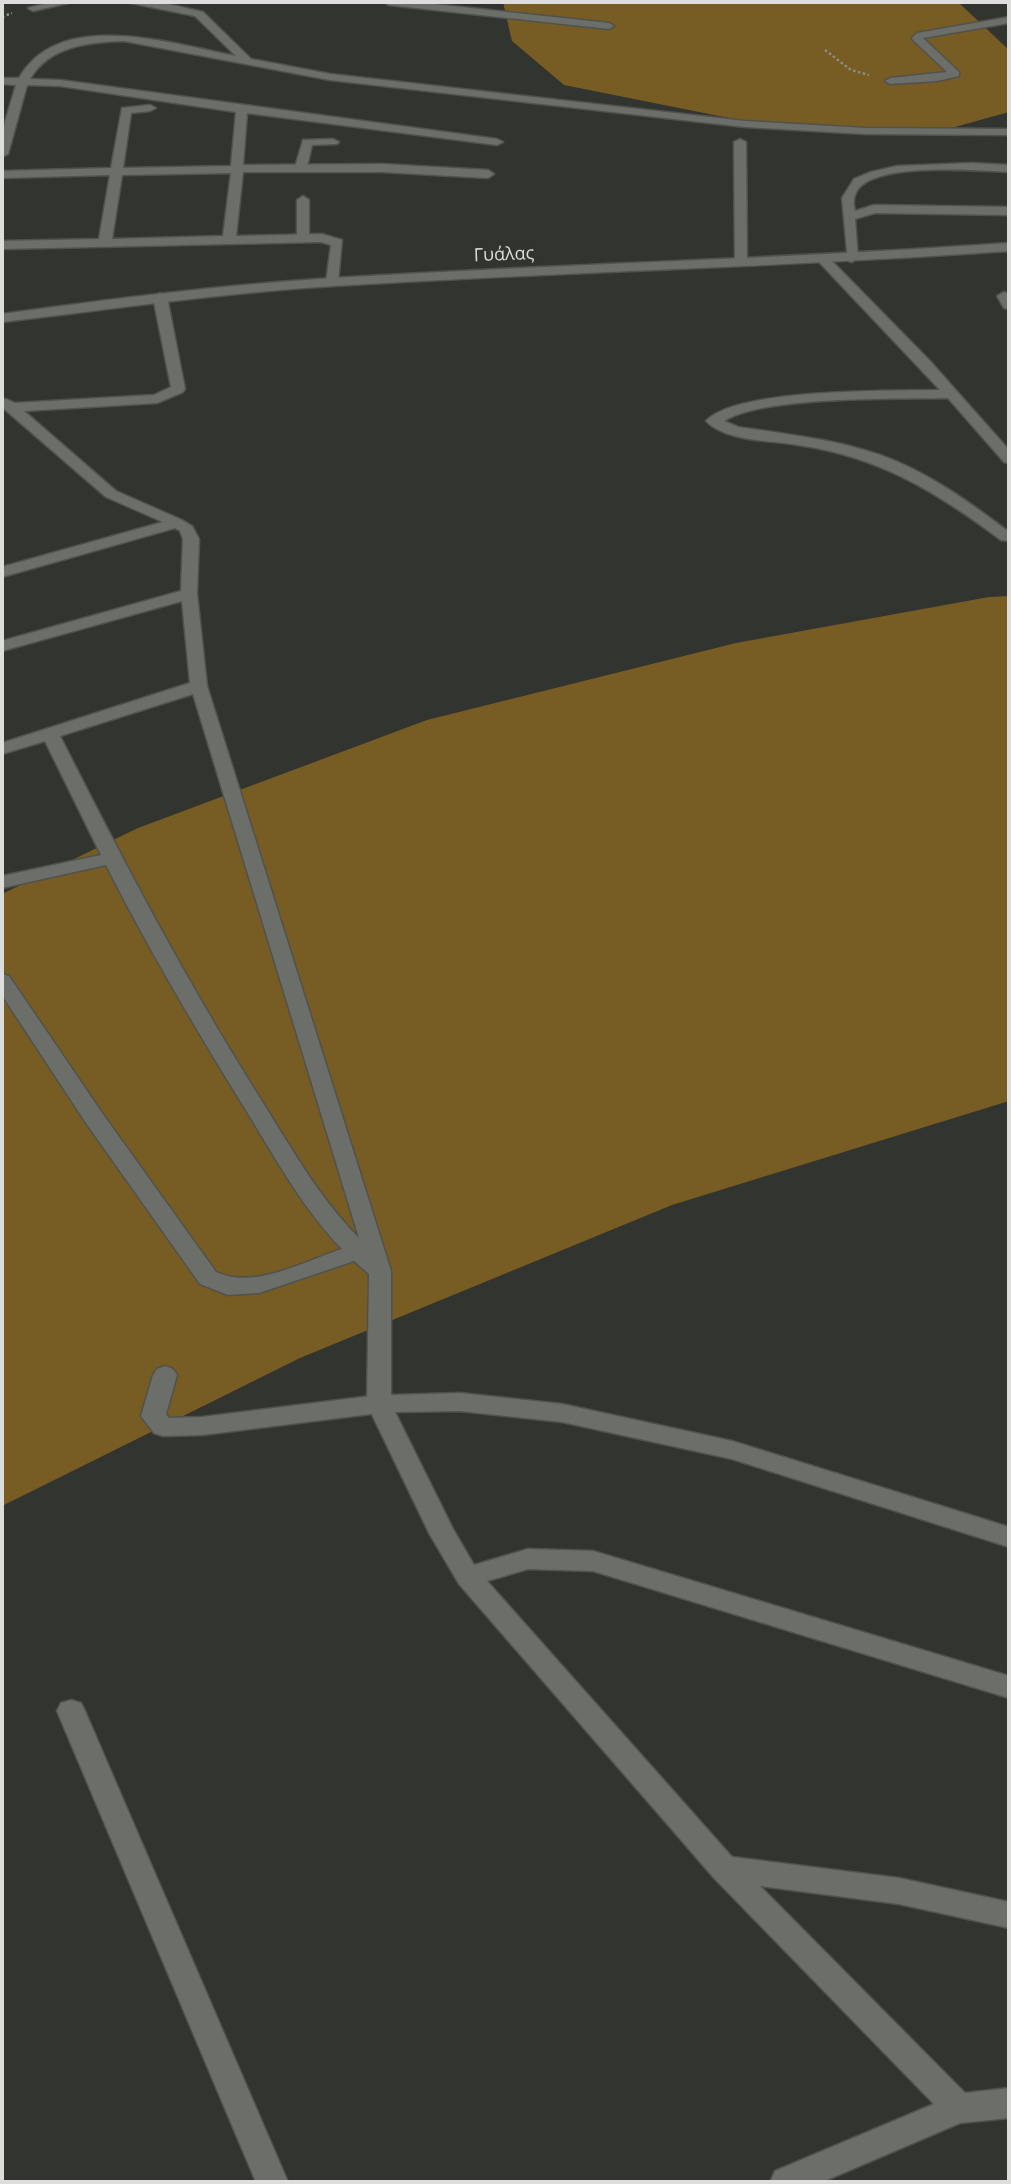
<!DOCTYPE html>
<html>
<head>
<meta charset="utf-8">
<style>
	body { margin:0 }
	#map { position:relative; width:1011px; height:2184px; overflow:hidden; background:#32342f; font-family:"Open Sans",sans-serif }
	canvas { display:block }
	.frame { position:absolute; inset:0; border:4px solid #dddedb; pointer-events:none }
</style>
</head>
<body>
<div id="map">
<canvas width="1011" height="2184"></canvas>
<div class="frame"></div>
</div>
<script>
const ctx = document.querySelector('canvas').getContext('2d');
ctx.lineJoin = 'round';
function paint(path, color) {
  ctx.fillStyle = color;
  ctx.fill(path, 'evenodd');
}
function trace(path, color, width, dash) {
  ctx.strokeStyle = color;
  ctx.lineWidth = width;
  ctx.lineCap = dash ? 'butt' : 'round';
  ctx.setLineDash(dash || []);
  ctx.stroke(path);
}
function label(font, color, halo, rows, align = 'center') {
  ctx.font = font + ' "Open Sans",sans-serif';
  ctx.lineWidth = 6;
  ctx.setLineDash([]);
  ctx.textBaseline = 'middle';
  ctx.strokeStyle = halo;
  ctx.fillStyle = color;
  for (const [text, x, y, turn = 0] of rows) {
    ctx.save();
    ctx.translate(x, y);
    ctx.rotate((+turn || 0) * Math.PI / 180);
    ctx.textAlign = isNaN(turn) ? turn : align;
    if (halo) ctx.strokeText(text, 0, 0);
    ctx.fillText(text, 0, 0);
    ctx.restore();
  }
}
paint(new Path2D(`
	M503,2H958L1009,50V112L944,130L764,125L564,85L512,41Z
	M1009,596V1101L672,1205L300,1358L2,1506V894L138,828L427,720L736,643L989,597Z`), '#775c23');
const lane = new Path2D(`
	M333,139L339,142L337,144L312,145L307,167L297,169L295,167L303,140Z
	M303,196L309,200V238L303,242L297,238V200Z
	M165,1366L173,1369L177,1375L166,1414L169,1418L202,1417L379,1395L388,1398L391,1404L388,1410L379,1413L202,1435L163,1436L154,1433L141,1416L153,1375L157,1369Z`);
const street = new Path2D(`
	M52,2H73L33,11L28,8Z
	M126,2L164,3L203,12L251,59L330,74L745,121L865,128L1009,129V135L865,134L745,127L330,80L124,41C89,42 49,46 30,79L60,80L497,139L503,142L497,145L247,113L243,165L382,164L488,170L494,174L488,178L382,172H243L236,236L322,234L342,240L338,282L332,286L326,282L331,245L321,242L2,249V241L99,239L110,175L2,178V171L111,168L122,108L150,105L156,108L150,111L131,113L123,168L231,166L236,112L60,86L27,85L8,154L2,157V132L16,85L2,84V78H19C59,7 173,44 236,56L195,16ZM231,173L223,236L112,239L122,175Z
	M384,2H415L609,23L614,26L609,29L389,5Z
	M1009,17V23L923,38L959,72V76L937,81L890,84L885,81L890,78L947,72L913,40L912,38L917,33Z
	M740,139L746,142L747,262L741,266L735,262L734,142Z
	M972,163L1009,165V172C980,171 866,160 855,195C853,200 854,207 855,211L874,205L1009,207V215L875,213L855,219L858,258L852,262L848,261L842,198L854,179L871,172L897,166Z
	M823,255L827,256L930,361L1009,450V463L1004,462L948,398C898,399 762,396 724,421L738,427C785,434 834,439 880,455C928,472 969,502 1009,532V541L1001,540C935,491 880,457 798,445C771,440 726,442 706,421C736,388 893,391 940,390L819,262L817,259Z
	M1004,292L1009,294V309L1004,308L997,296Z
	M160,293L167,297L185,389L183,392L157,403L24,411L116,491L182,520L192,526L199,539L197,594L207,686L391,1271V1395L460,1393L562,1404L732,1441L1009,1527V1547L732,1459L562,1422L460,1411L395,1412L453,1529L474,1565L528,1549L593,1551L1009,1676V1698L593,1571L528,1569L487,1581L732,1857L899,1878L1009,1902V1928L899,1904L760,1886L965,2093L1009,2088V2118L960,2123L822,2182H770L775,2171L934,2104L714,1878L459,1584L429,1533L367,1404L369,1274L354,1261L259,1293L228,1295L200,1284L86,1123L2,995V974L9,976L102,1113L216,1272C255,1290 304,1261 342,1249C303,1209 276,1159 247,1112C197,1031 149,950 106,865L2,888V876L101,855L45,741L2,754V743L190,683L182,601L2,651V641L181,591L183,539L180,531L175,528L2,577V567L163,522L106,497L2,407V400L6,399L15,403L154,395L171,387L153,297ZM193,694L359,1238C318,1197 289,1144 258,1095C185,979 122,859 60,736Z
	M71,1700L81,1703L85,1711L288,2182H256L57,1711L61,1703Z`);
const secondary = new Path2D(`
	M1009,243V251C784,267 558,272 333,286C222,293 112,309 2,322V314C112,299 222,285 333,278C558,264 784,259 1009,243Z`);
trace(lane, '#51524e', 3);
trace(street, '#51524e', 3);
trace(secondary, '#51524e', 3);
trace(new Path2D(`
	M2,17L12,13
	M825,50L851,70L869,75`), '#8d8e8a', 2.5, [2.5, 2.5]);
paint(lane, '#6c6f69');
paint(street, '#6c6f69');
paint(secondary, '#6c6f69');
label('18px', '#dddedb', '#32342f', [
	["Γυάλας",504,255,-2]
]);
</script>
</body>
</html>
